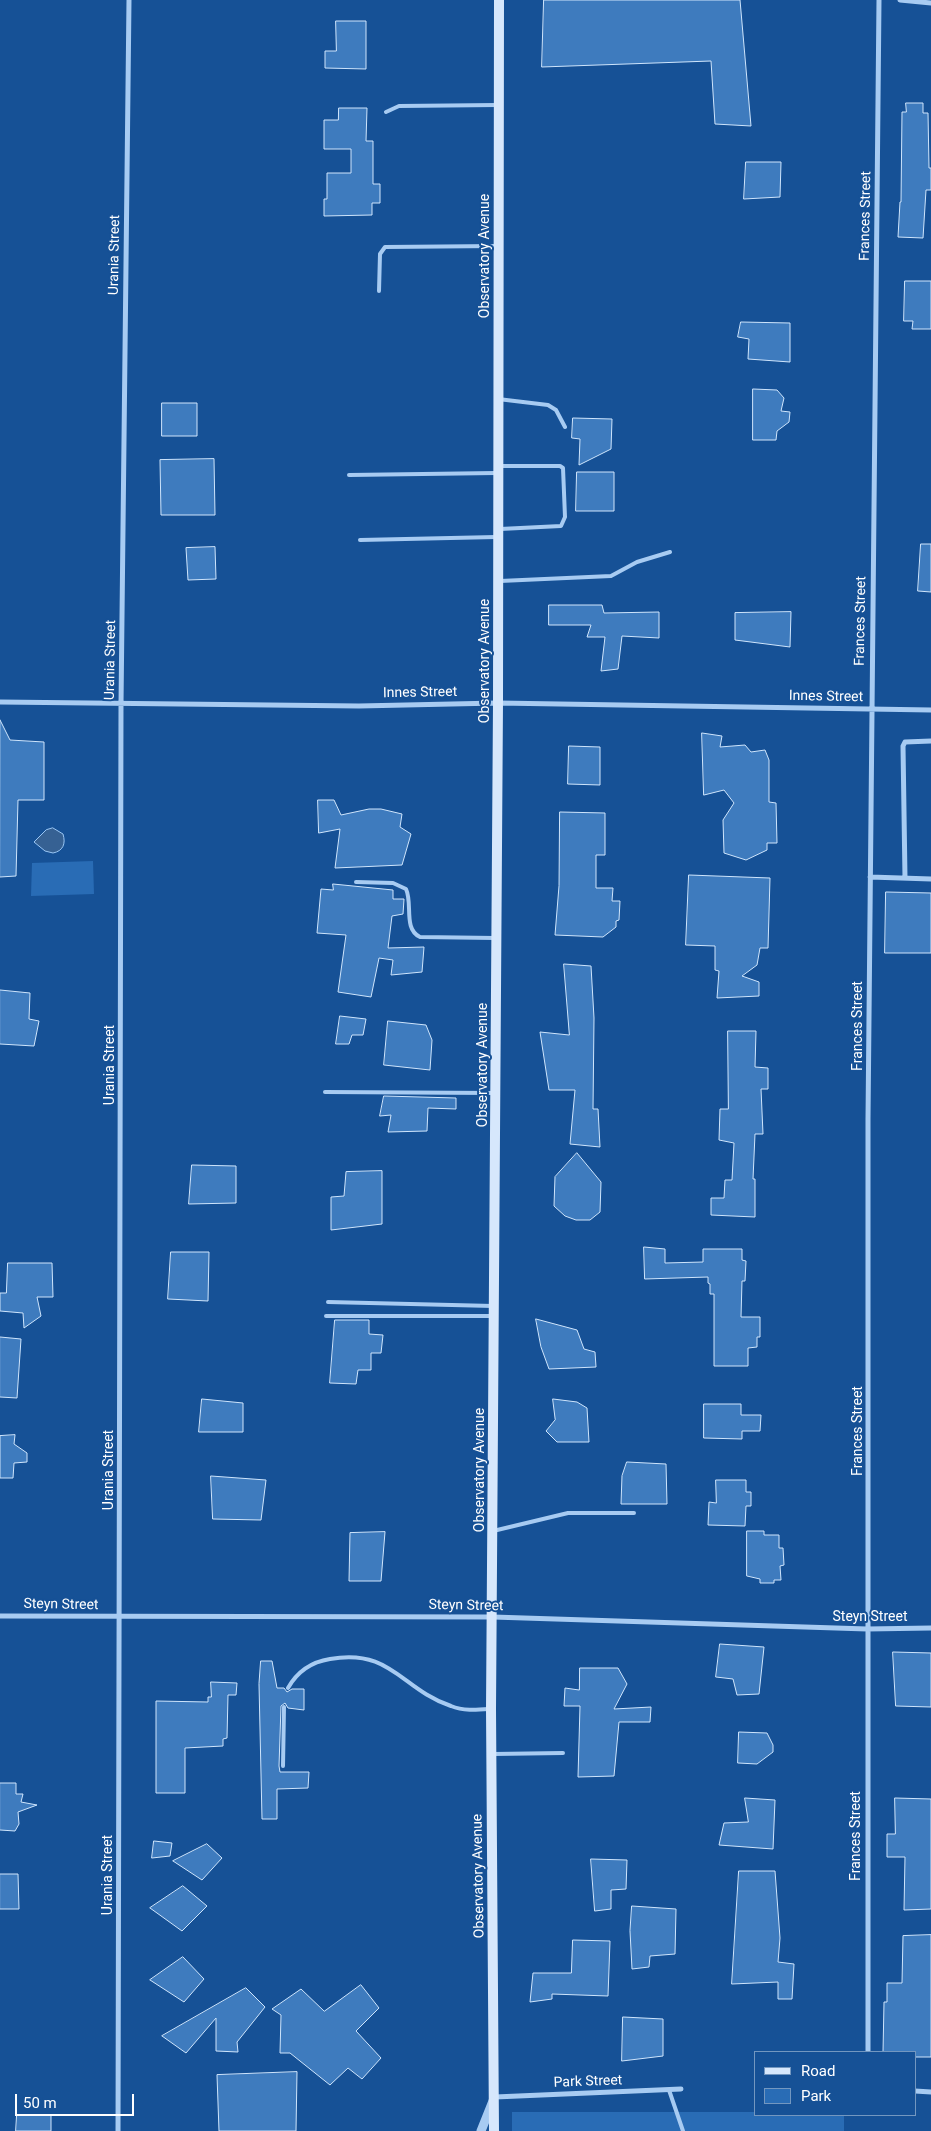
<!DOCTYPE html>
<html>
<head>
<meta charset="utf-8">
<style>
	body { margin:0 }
	#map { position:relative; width:931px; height:2131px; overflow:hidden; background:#165196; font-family:Roboto,sans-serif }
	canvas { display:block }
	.legend { position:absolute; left:754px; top:2051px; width:162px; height:65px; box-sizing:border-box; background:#165196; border:1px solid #7397c0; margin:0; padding:6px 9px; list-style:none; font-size:15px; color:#fff }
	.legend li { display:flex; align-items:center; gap:10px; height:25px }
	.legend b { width:25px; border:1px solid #7397c0 }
	.scale { position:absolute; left:15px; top:2094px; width:119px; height:22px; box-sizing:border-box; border:2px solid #fff; border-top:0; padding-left:6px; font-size:15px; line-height:18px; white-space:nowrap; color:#fff; -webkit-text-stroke:4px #165196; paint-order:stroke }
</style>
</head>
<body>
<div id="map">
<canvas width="931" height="2131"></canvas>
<ul class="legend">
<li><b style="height:6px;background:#d6e7fc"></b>Road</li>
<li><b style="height:14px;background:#296cb5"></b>Park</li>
</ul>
<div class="scale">50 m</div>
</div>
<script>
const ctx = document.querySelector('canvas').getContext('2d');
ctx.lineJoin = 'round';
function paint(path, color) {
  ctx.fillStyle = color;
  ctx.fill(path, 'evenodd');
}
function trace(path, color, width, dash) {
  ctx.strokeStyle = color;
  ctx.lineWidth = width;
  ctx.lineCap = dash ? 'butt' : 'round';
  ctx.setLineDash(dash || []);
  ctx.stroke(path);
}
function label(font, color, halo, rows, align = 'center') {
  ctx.font = font + ' Roboto,sans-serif';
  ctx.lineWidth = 4;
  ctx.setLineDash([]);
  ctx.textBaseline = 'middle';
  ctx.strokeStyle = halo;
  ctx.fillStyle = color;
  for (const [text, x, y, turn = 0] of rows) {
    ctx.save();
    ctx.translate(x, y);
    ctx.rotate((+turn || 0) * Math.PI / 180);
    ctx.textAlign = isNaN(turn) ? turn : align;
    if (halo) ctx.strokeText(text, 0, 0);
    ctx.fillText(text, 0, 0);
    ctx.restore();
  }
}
paint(new Path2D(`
	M93,861L94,894L31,896L32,863Z
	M512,2112H755V2115H844V2131H512Z`), '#296cb5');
const water = new Path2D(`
	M53,828L63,834C66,844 63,851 53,853L45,851L34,842L46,830Z`);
paint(water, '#366193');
trace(water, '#9ac6f4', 1);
const building = new Path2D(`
	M544,0H740L751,126L715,124L711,61L542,67Z
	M336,21H366V69L325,68V51H336Z
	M906,103H923V113H928L929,168H931V190H926L923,238L898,237L900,202H901L902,112H906Z
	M339,108H367L366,141H373V184H380V203H372V215L324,216V199H327V173H351V149H324V120H338Z
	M746,162H781L780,197L744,199Z
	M905,281H931V329H912L913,321H904Z
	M741,322L790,323V362L748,359L749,339L738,337Z
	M753,389L777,390L784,398L781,411L790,412L789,422L777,431L776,440H753Z
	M162,403H197V436H162Z
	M573,418L612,419L611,449L579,465L580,439L572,438Z
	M214,459L215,515H161L160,460Z
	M577,472H614V511H576Z
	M921,544H931V592L918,591Z
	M215,547L216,579L188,580L186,548Z
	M549,605H602L604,613L659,612V638L622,636L618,669L601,671L605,637H587L591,625H549Z
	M791,612L790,647L735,640V613Z
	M0,720L10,740L44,742V800H18L16,876L0,877Z
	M702,733L722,736L720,747L745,745L751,752L765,750L769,760V802L776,803L777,843H767V850L746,860L724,853L723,820L734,803L724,790L704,795Z
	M569,746L600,747V785L568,784Z
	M318,800H334L341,815L369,809H381L402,814L400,827L411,834L402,865L335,868L340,829L319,833Z
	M560,812L605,813V855H596V888H613L612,901H620L619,920L616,921V927L603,937L555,935L559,886Z
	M689,875L770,878L768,948H760L757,965L742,976L759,982V996L717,998L719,971L715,970V946L686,945Z
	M333,884L393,890V899H404L403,914L392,916L388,948L424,947L422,972L391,975L393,960L379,958L371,997L338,992L346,935L317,933L321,889L333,890Z
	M886,892L931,893V953H885Z
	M564,964L591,966L594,1018L593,1109H598L600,1147L570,1144L575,1090H549L540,1032L569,1035Z
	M0,990L30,993L29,1019L39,1021L34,1046L0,1044Z
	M340,1016L366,1019L363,1035H352L349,1044H336Z
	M388,1021L426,1025L432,1040L430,1070L384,1065Z
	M728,1031H756L755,1067L768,1068V1089H761L763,1134H755L753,1179H755V1217L711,1215V1198H724L725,1180H732L734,1143L719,1140L720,1109H728Z
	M384,1096L456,1098V1109L428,1108L427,1131L388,1132L391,1115L380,1116Z
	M577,1153L601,1182L600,1212L590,1220H576L565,1216L554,1206L555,1177Z
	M192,1165L236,1166V1203L189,1204Z
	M382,1171V1224L331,1230V1197L344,1196L346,1172Z
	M644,1247L665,1249V1263L703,1262V1249H742V1260L746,1261L745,1281H742L741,1317H760V1337H757V1347L748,1348V1366H714V1294H710V1284L708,1283V1277L645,1279Z
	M171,1252H209L208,1301L168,1299Z
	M8,1263H52L53,1297H37L41,1316L24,1328L23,1313L0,1311V1293H6Z
	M536,1319L577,1330L584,1349L595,1352L596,1367L549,1369L541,1347Z
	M335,1320H369V1334L383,1335L381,1353H371V1370H358L356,1384L330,1383Z
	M0,1337L21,1339L17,1398L0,1397Z
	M202,1399L243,1403V1432H199Z
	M553,1399L577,1402L587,1408L589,1442H557L546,1431L555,1420Z
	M704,1404H741V1415H761L760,1431H742V1439L704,1438Z
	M15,1435L14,1444L27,1453V1462L14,1463L13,1478H0V1436Z
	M627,1462L666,1464L667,1504H621L622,1476Z
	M211,1476L266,1480L261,1520L213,1519Z
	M716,1480H746V1492H751V1506H746L745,1526L708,1525L709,1502L716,1503Z
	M747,1531H764V1535H779V1548H783L784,1565L780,1566L781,1580H774V1583H760V1579L747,1576Z
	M385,1532L381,1581H349L350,1533Z
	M720,1644L764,1647L759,1694L737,1695L733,1679L716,1677Z
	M893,1652L931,1653V1707L896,1706Z
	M261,1661H272L277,1688H284L287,1692L292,1689H304V1710L288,1708L285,1703L281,1706L279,1766L280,1772H309L308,1788L277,1789V1819H262L259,1684Z
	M580,1668H618L627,1684L614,1709L651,1707L650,1722H619L614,1776L578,1777L580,1706H564L565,1688L579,1690Z
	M211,1682L237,1683L236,1695H228L227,1738L223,1739V1746L185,1748V1793H156V1701L208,1702V1697H211Z
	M739,1732L767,1733L773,1745V1752L757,1764L738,1763Z
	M0,1783H16V1794H23L21,1802L37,1805L18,1812L19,1824L15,1831L0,1830Z
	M745,1798L775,1800L773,1849L719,1845L724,1823L748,1822Z
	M895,1798L931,1799V1909L904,1910L905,1857H887V1834H895Z
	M154,1841L172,1843L170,1856L152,1858Z
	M207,1844L222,1858L202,1880L173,1861Z
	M591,1859L627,1860L626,1889L611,1890V1909L595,1911Z
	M739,1871H775L780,1938L778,1962L794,1964L792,1999H778V1982L732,1984Z
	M0,1874H18L19,1909H0Z
	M183,1886L207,1906L182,1931L150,1908Z
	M632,1906L676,1909L675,1954L650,1956L649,1967L632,1969L630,1931Z
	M931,1935V2057H915V2052H883L884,2002H887V1983H902L903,1936Z
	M573,1940L610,1941L608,1996L552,1994V1999L530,2002L533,1973H571Z
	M183,1957L204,1979L184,2002L150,1980Z
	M361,1985L379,2008L356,2031L381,2058L362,2079L348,2068L330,2085L290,2053H280L281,2015L272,2009L301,1989L324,2011Z
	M246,1988L265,2007L237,2042L238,2052L216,2051V2018L186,2053L162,2036Z
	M623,2017L663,2019V2056L622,2061Z
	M297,2072L296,2131H219L217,2075Z
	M17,2115H51V2131H16Z`);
paint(building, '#3e7bbe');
trace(building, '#cfe5fc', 1);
trace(new Path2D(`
	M386,112L399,106L497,105
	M379,291L380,254L385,247L497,246
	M498,399L548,405L556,410L565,427
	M499,466H560L563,468L565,517L561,526L500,529
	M349,475L496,473
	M360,540L496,537
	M500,581L611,576L637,562L670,552
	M356,882L393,883L406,889C413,904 403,929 420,937L495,938
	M325,1092L494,1093
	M328,1302L493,1306
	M326,1316H493
	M493,1531L568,1513H634
	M288,1688C297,1672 311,1662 330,1659C391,1648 401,1689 451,1706C463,1711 476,1710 489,1709
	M493,1754L563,1753
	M283,1766L284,1707
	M669,2090L683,2131`), '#a7cbf2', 4);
trace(new Path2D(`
	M900,0L931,3
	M0,702L359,706L498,703L931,710
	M870,877L931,879
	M905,878L903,746L905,742L931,741
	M0,1616L493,1617L867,1629L931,1628
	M868,2052V1118L879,0
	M915,2091L931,2092
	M495,2097L681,2089
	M118,2131L121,704L129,0`), '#a7cbf2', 5);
trace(new Path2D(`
	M481,2131L493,2101`), '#a7cbf2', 9);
trace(new Path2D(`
	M494,2131L491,1709L498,703L499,0`), '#d6e7fc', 10);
label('14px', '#fff', '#165196', [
	["Frances Street",866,216,-89],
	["Urania Street",115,255,-89],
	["Observatory Avenue",485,256,-90],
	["Frances Street",861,621,-89],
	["Urania Street",111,660,-89],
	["Observatory Avenue",485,661,-90],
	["Innes Street",420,693,-1],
	["Innes Street",826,697,1],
	["Frances Street",858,1026,-90],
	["Urania Street",110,1065,-90],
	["Observatory Avenue",483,1065,-90],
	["Frances Street",858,1431,-90],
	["Urania Street",109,1470,-90],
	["Observatory Avenue",480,1470,-90],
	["Steyn Street",61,1605,1],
	["Steyn Street",466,1606,1],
	["Steyn Street",870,1617],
	["Frances Street",856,1836,-90],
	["Urania Street",108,1875,-90],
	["Observatory Avenue",479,1876,-91],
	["Park Street",588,2082,-2]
]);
</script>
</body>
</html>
